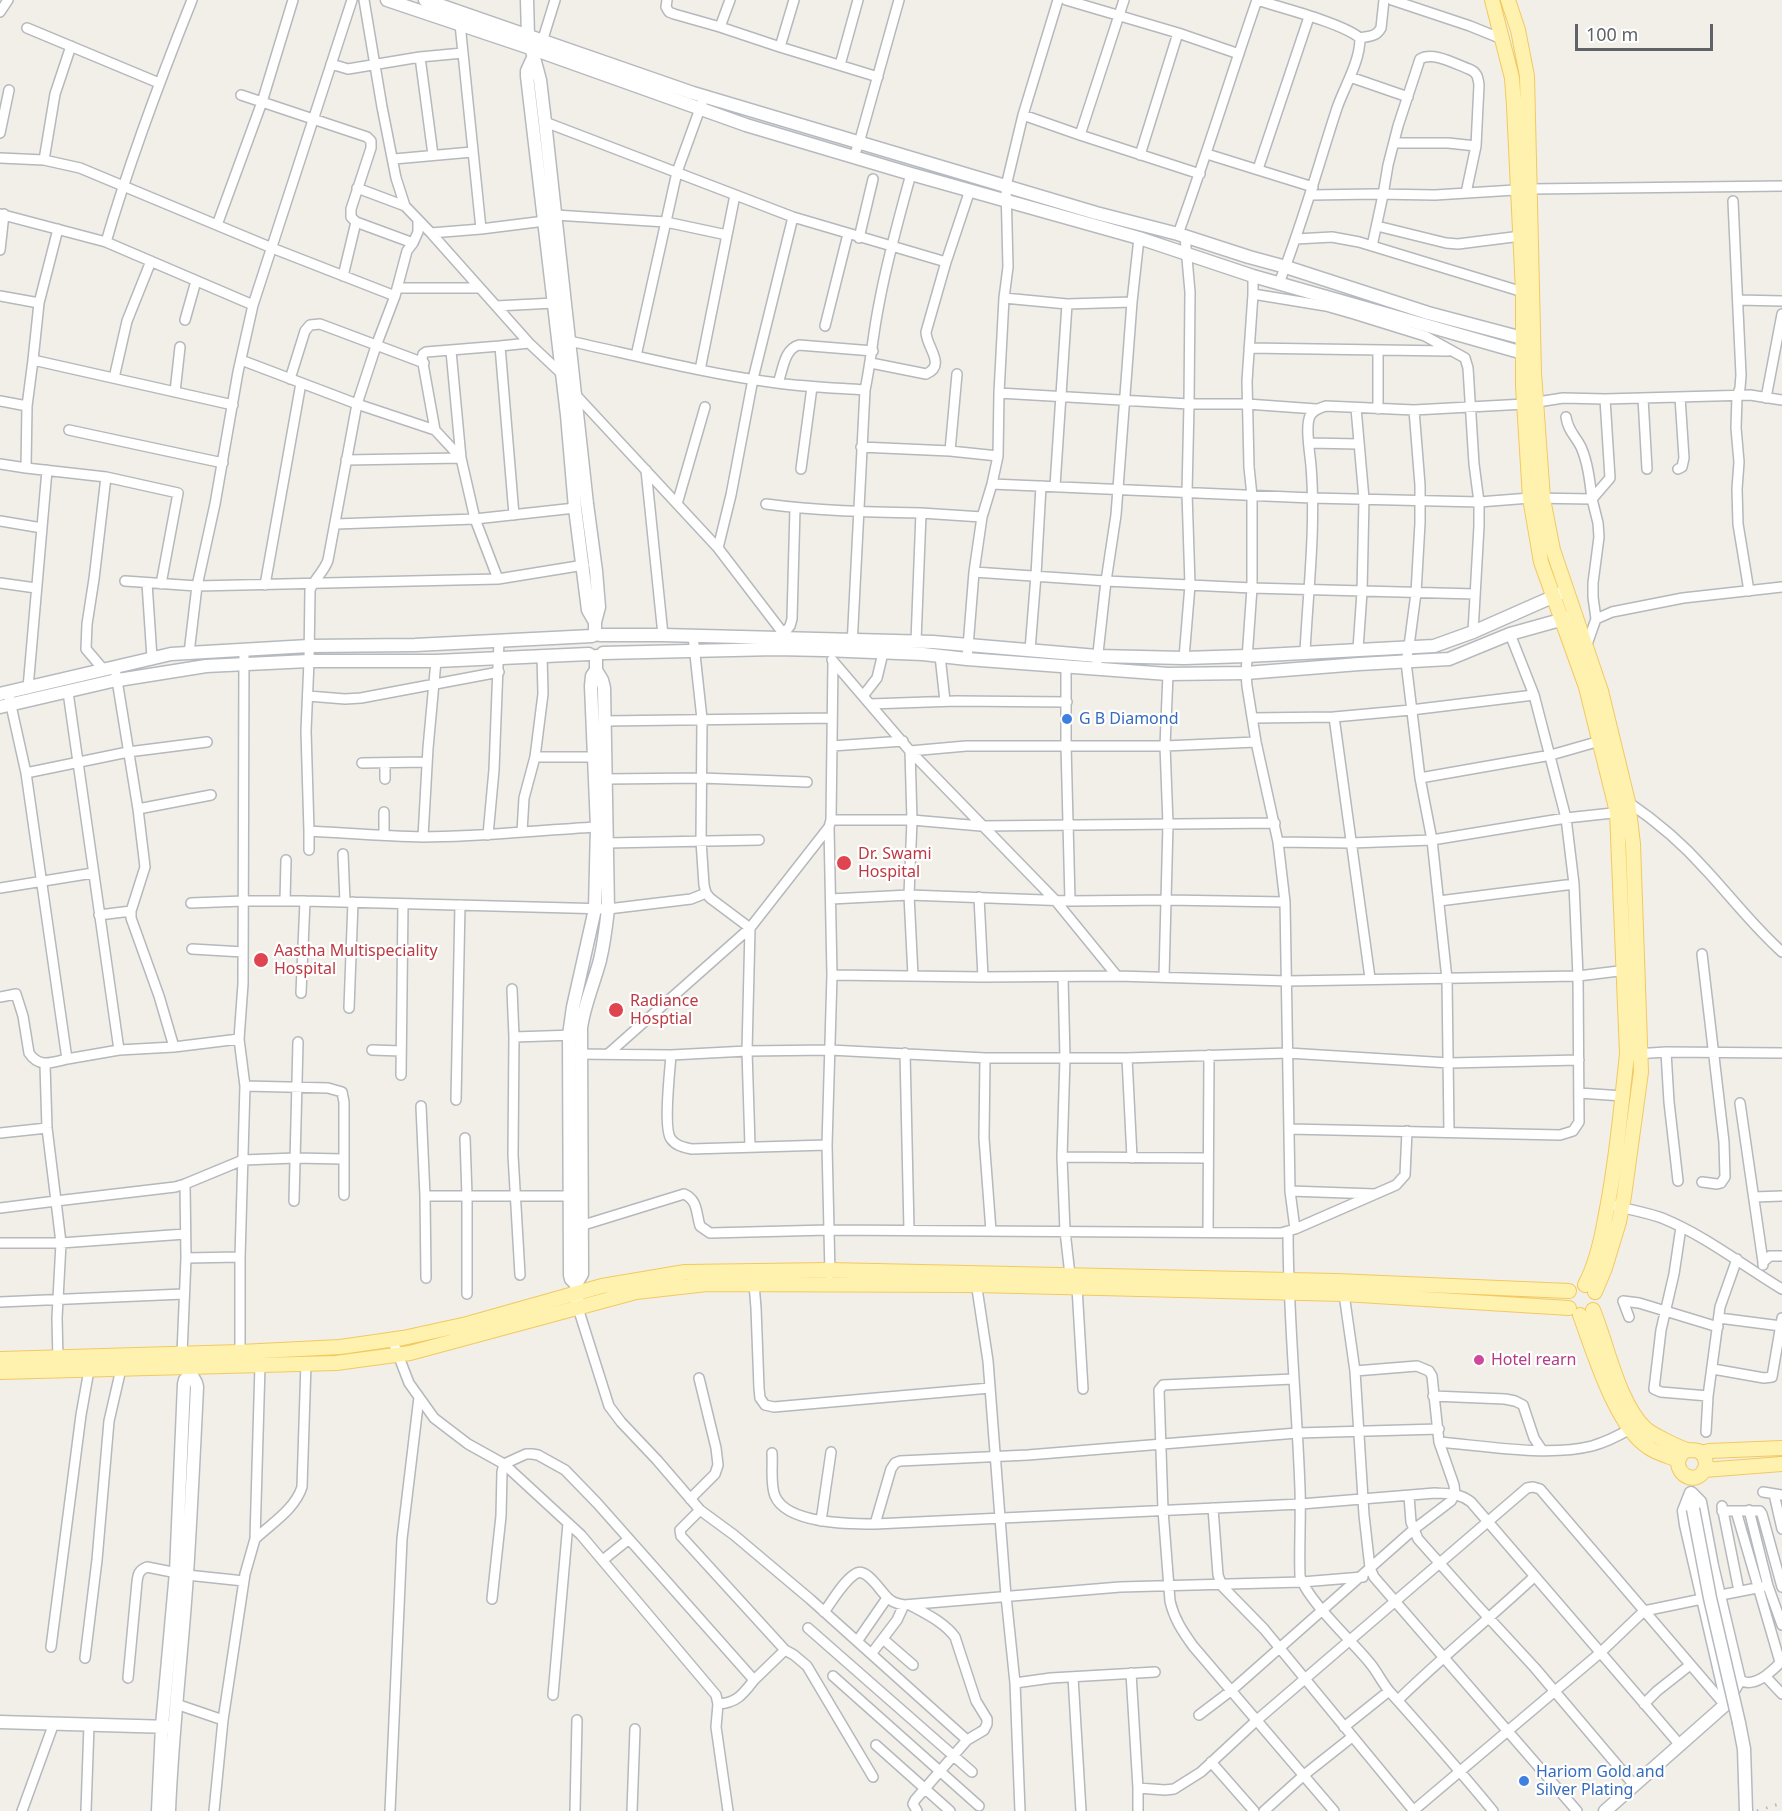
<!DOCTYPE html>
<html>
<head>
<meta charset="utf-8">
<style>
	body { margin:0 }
	#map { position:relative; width:1782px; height:1811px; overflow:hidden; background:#f1efe8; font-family:"Noto Sans",sans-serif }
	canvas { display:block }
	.scale { position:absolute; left:1575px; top:24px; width:138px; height:27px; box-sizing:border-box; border:3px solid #5f6368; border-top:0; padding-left:8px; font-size:18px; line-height:21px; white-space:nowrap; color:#5f6368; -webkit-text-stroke:4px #fff; paint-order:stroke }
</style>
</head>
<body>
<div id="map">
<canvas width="1782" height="1811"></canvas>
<div class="scale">100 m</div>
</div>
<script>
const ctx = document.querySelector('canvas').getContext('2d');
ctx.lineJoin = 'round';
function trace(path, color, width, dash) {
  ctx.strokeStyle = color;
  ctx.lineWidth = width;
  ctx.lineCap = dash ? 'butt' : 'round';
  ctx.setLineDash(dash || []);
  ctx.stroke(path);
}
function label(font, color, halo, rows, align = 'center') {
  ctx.font = font + ' "Noto Sans",sans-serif';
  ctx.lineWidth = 4.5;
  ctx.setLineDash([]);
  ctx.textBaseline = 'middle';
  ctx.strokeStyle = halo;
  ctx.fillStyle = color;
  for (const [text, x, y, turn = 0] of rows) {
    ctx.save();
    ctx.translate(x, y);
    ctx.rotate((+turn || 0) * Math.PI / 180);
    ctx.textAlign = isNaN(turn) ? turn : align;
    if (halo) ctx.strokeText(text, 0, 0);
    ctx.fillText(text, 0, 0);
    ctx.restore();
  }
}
const street = new Path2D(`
	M364,0L382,107L396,178L405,206L431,233L529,343L564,376
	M667,0L666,7L669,12L674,14L720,27L780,47
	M794,0L780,47L878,77
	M1066,0L1178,33L1239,54
	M1257,0C1282,8 1342,23 1360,38C1360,62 1345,85 1337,108C1318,166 1302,226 1279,283
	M1392,0L1470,26L1502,39
	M0,12L8,0
	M460,24L481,229
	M720,27L730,0
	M27,28L159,83
	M1360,38C1369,36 1376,37 1381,28L1384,0
	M542,42L555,0
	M420,57L433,155
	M331,64L348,69L420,57L463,53
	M840,65L858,0
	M1350,77L1408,97
	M241,95L367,137L371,141V148L351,209V217L356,222L413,243
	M1023,115L1080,135L1200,174
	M545,122L793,217L946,262
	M0,133L9,90
	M1080,135L1124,0
	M1394,143H1448L1476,146L1466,193
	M1207,154L1313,187
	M1140,155L1178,33
	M854,156L859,143L899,0
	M0,158L44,160L80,168L272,248L395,296
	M394,159L472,152
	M44,160L55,94L71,46
	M1258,169L1309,17
	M357,188L405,206
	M1311,195L1375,194L1435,195L1531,189L1782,186
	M1733,201L1741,375L1740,388L1737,396L1736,428L1739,462L1737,489L1738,524L1749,591
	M0,214L106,242L253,305
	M555,215L666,222L727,235
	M418,221V232L413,243L407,251L395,296L376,346L357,404L328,560C324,572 314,579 310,590L309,661L306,731L309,831C347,833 385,836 423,837C481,837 539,830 597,827
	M217,225L262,102L293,0
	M1377,226L1446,243L1458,244L1521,236
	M431,233L481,229L545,221
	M1178,234C1206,157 1230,78 1257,0
	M859,238L873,179
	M1296,239L1332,237L1359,242L1523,292
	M106,242C130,160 160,80 192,0
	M1372,246L1383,195L1388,165L1398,126L1420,59C1433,51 1455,64 1469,69C1477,72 1478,77 1479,85L1476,146
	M0,250L4,214
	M343,276L356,222
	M1253,276V294L1247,381L1249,467L1252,496V588L1246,673L1247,686L1256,742L1278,842L1285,902L1290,1191L1295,1229
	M397,288H479
	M1253,294L1326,306L1354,314L1425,336L1465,358L1468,368L1474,464L1479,502V526L1473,632
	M0,296L39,303L33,360
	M1004,298L1067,304L1132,302
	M1738,300L1782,301
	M39,303L58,229
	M496,306L554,303
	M185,320L196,281
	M825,326L848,234
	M569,341C638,356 707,374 777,383C806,387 836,388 865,390
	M500,346L529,343
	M1249,348L1448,351
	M636,356L677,172L702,103
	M241,360L357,404L435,430L461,458L451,351
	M871,363L926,374C947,365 926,347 926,332L946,262L970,190
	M700,370L735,195
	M114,378L127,321L151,261
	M290,379L305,331L310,325L320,324L424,363
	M778,383C783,370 784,349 799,345L873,351
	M175,392L180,347
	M574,393L718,548L783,633
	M999,393L1189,404H1247L1316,409
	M1643,398L1647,469
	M1766,398L1782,314
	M0,401L27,406
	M1356,408L1364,499L1362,592L1358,649
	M1378,409V350
	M1414,410L1420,485V523L1416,593L1409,646L1406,662L1420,778L1432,840L1447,979L1449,1132
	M1566,417C1568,431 1575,435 1581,447C1588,463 1590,482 1592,499
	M69,430L223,463
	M435,430L422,358L423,354L426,352L500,346L514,515
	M1310,443L1358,444
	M861,447L950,451L998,456
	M950,451L957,374
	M346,460L461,458L475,519L498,579
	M0,464L26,468
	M801,469L812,387
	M1678,469L1682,467L1684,458L1680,397
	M646,470L663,635
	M992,484L1312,498L1479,502L1530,498L1592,499L1598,523L1599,537L1593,583V597L1596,619
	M1055,486L1067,304
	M1592,499L1610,478L1605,399
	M677,504L705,407
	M766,504C817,511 869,512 921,513L916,641
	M921,513L982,517
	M0,521L42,528
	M336,524L475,519L575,508
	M718,548L731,495L753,379L793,217
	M974,572L1106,581L1252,588L1475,594
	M125,581L197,586L498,579L584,565
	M0,583L36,588
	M147,583L152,658
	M161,584L178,493L106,477L26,468L27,406L33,360L233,405
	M265,585L301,383
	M693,636L702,719L701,841L704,885L706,893L710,898L750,928L747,1051L750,1146
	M781,637L790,626L792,619L795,508
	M852,646L865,390C871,362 873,333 879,304C887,260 899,217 911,174
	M1586,647L1596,619L1612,612L1683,598L1782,587
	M1030,650L1036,575L1041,486
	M1305,652C1308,591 1316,528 1311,466C1310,454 1305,426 1310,416C1313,410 1320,408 1326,406L1414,410L1525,404L1563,398L1605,399L1750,395L1782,400
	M189,653L197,586L215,504L238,372L253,305L352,0
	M940,656L945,701
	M1184,658L1190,585L1187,493L1189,404L1190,292L1185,236
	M967,659L974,572L982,517L992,484L998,456L999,393L1004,298L1008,267L1006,186L1023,115L1058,0
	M832,660L910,751L1055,900L1117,976
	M1097,662L1106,581L1116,515L1132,302L1139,238
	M1066,666V745L1070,901
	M103,669L86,649L87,624L94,579L106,477
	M116,674L138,809L145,867L131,911V918L159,996L174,1047
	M28,688L47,470
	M308,696L345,699L361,698L499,672
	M863,696L877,678L883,653
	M870,704L956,701L1067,702
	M1334,717L1370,978
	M1252,718L1334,717L1411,710L1534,695
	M605,721L832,718
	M1256,742L1165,746H966L910,751L912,820L981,826L1275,823
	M832,746L903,741
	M535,757H594
	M362,763L427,762
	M26,773L128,752L207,742
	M1420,778L1551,755L1600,741
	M385,779V763
	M606,779L701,778L807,782
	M1628,802C1656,821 1683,844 1706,870C1732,898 1753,926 1782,952
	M138,809L211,795
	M831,820H912L909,895L913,976
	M309,831V850
	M522,832L524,798L535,757L543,694L542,655
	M384,835V812
	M488,835L494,770L499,640
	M423,837L428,748L436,661
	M1278,842L1351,843L1432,840L1566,818L1622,812
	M607,843L759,840
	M343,854L345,902
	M0,888L93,873
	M979,897L983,977
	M831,899L909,895L1070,901L1166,900L1285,902
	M285,901L286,860
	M1439,901L1574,884
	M191,903L243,901H305L608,909L691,899L706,893
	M99,915L131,911
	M192,949L243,952
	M1702,954L1724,1142L1725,1177L1721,1183L1717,1184L1702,1182
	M832,975L983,977L1117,976L1287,981L1578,976L1627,970
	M1063,977L1065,1058L1062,1157L1065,1231L1070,1275
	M1164,977L1168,824L1165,746L1168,674
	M512,989L514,1037L513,1155L520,1275
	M301,993L305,901
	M0,997L16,994L23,1016L29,1053C39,1068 51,1063 67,1059L26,773L8,692
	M349,1008L353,902
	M514,1037L575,1035
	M119,1050L174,1047L239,1039
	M372,1050L401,1051
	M1666,1052L1669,1102L1678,1181
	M905,1053L909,1230
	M575,1054L671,1055L747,1051L830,1050L985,1058H1127L1288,1053L1449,1063L1579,1060
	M608,1054L750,928L829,827
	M1635,1054L1666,1052L1782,1053
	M671,1055C670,1070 663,1129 671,1139C676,1146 683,1147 691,1149L827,1145
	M985,1058L984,1138L991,1231
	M1127,1058L1132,1158
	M67,1059L119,1050L68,692
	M45,1065L47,1128L56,1201L175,1187L185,1184L243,1160L295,1158L343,1159
	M401,1075L403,905
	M245,1086L328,1088L342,1092L344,1102V1195
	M1579,1093L1623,1096
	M456,1100L460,905
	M1740,1103L1763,1262
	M421,1106L425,1196H570
	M1289,1129L1560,1135L1573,1131L1579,1122L1578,976L1574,884L1566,818L1534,695L1510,634
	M0,1133L47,1128
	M465,1138L467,1196V1294
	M1062,1157L1207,1158
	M1290,1191L1375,1194
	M425,1196L426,1278
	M1754,1197L1782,1196
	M294,1201L298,1042
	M1608,1204C1626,1209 1645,1212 1662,1218C1706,1236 1742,1265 1782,1289
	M0,1208L56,1201L61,1243L57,1318L58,1361
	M577,1227L684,1194C698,1200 696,1213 700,1226L710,1233L828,1230L1281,1233L1295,1229L1396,1185L1405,1175L1407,1131
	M1681,1227L1674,1274L1661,1330L1654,1389L1661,1392L1708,1396
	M1208,1232L1209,1055
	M1288,1232C1288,1318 1297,1403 1300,1489C1301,1518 1299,1547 1300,1576C1307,1600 1352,1641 1369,1662C1377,1671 1382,1683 1390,1692C1425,1731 1460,1771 1493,1811
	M0,1243H61L185,1234
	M186,1258L240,1257
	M1763,1265V1262L1770,1256H1782
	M830,1274L827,1145L832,975L829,827L831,820L833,661
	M976,1282L988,1361L1006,1596L1015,1683L1051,1678L1155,1672
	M754,1284L756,1308L759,1388L760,1398L765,1405L774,1407L990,1388
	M1077,1287L1083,1389
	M1344,1294L1355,1371L1364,1515L1370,1568L1374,1577L1577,1811
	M0,1302L183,1294
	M578,1308L609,1406L621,1422L657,1460L700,1510L734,1535L810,1599L967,1740
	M1629,1317L1623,1301L1639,1303L1718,1327
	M1719,1318L1781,1326
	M392,1339L409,1383L434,1418L468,1444L504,1464L581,1535L716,1695L718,1704L716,1727L728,1811
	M182,1354L186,1258L185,1184
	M240,1357V1257L245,1086L239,1039L243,984L244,650
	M1713,1369L1764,1378L1772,1377L1782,1318
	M1293,1379L1163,1385L1159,1390L1163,1510L1170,1601C1174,1619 1183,1632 1193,1646L1334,1811
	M1433,1396L1505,1399L1515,1401L1523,1405L1534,1438L1542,1450
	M1706,1432L1708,1396L1720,1307L1737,1259
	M1439,1442C1485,1446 1548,1457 1592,1446C1606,1442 1618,1436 1630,1429
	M772,1453C773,1466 770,1484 775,1496C787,1524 850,1524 875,1524L1301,1504L1435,1493C1449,1494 1460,1493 1471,1502L1680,1745
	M1763,1492L1782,1495
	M1774,1494L1782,1529
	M1409,1496L1411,1522L1418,1539L1476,1604L1535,1668L1634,1785
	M690,1499L715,1474L718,1465L716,1448L699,1378
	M1722,1506L1739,1591
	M1213,1508L1218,1575L1222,1586L1264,1629L1414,1811
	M1749,1510L1768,1586L1782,1625
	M1722,1511H1760L1762,1514L1782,1587
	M1736,1511L1780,1662
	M821,1521L831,1452
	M875,1524L891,1469L895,1463L900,1461L1028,1455L1297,1433L1439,1429
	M255,1539C272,1523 295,1509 302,1487L306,1363
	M603,1560L629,1539
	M1726,1594L1762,1587
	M492,1599L501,1516L502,1472L504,1464L526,1454H532L538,1455L565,1470L597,1503L754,1680L785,1650L681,1536L680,1530L700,1510
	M910,1605C926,1614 944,1622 955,1637L976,1701L987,1719V1724L984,1730L967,1740L915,1800L913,1804L917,1811
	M824,1612C833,1600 842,1583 855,1574C866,1566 880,1591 887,1597C891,1602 898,1604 904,1605L1120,1587L1302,1582L1363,1577
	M808,1628L972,1772
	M883,1639L913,1665
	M858,1640L887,1598
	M51,1647L81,1415L89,1370
	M785,1650L794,1655L807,1666L873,1777
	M872,1653L897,1620L904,1605
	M85,1658L97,1560L109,1421L121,1369
	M1131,1673L1138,1788V1811
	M833,1676L979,1806
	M1073,1677L1081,1811
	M1766,1677L1782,1694
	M128,1678L137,1582C138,1574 139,1570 147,1567L187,1575L244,1581
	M1739,1680C1755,1689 1772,1671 1782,1661
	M1015,1683L1020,1811
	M553,1695L568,1523
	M1398,1700C1442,1657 1490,1618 1535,1576
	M176,1704L223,1720
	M718,1704C737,1703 743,1694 754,1680
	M1644,1704L1657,1691L1690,1665
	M1199,1715L1232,1690L1413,1530L1451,1501L1455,1494L1454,1485L1439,1442L1432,1376L1429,1371L1417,1366L1355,1371
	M1344,1727L1389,1691
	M876,1745L950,1811
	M1211,1762L1254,1811
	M1138,1788L1165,1790L1174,1789L1201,1772L1257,1720L1527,1488L1533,1487L1540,1489C1602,1561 1663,1633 1725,1705
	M22,1811L54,1723
	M86,1811L89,1725
	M214,1811L223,1720L245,1574L255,1539L260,1365
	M390,1811L402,1539L419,1397
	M575,1811L577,1720
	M632,1811L635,1729
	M1264,1811L1304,1775L1352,1737
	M1413,1811L1600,1653L1644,1611L1702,1599`);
const secondary = new Path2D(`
	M387,0L530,48L746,125L911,174L1139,238L1253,276L1530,355
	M425,0L693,93L1096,213L1178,234L1249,257L1286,267L1428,313L1530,340
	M527,0L528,36L540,80L545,122L587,504L596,571L599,607L595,622V635
	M533,58L527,71V76L567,415L575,508L588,610L595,622
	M600,635H663L933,642L1097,656L1184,658L1247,656L1434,646L1473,632L1566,591
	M603,653L775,649L824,650L923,654L967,659L1168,674L1246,673L1359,664L1449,659L1510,634L1571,617
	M0,694L171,654L309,646L415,645L592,636
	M0,707L112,681L206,666L309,661H436L589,654
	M576,1284L582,1274L581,1028C584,1005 594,983 600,960C604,943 606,927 608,909L604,688L602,680L596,670V656
	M577,1301L576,1284L571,1279L570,1275L569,1035L573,1007L595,909L597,827L591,686L592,676L596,670
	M0,1722L170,1727
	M1739,1723L1744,1749L1746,1811
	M158,1811L162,1726L176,1572L184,1384L185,1380L191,1374
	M169,1811C172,1732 182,1653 187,1574C191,1512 194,1449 197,1387L196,1383L191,1374V1359
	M1605,1811L1725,1705L1739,1680L1712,1566L1700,1502L1691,1493L1684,1511L1686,1525L1727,1702`);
const primary = new Path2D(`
	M1492,0L1512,78L1514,106L1523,292V386L1530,498L1541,562L1586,687L1617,812L1627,1054C1621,1109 1616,1164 1605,1219C1601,1242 1596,1264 1585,1285
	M1508,0L1518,30L1527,76L1534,373L1543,499L1553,550L1601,691L1628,802L1633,844L1641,1072L1624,1196L1619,1222L1605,1268L1595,1292
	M1593,1310C1607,1344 1619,1405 1646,1429C1651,1434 1680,1448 1687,1450C1692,1451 1696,1449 1700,1452C1705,1456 1707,1463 1705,1469C1697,1485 1677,1477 1678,1460L1683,1452L1688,1450
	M1580,1315C1593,1350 1616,1427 1648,1447C1656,1453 1668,1456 1678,1460
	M0,1359L240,1352L340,1347L403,1338L467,1324L602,1286L685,1272L829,1270L1336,1281L1569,1291
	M0,1372L336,1363L410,1353L636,1292L707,1284L977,1285L1344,1294L1569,1308
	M1701,1453L1709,1451L1782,1448
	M1704,1470L1782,1464`);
trace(street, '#b5b8bc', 12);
trace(secondary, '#b6babf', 15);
trace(primary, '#f2c960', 16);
trace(street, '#fff', 9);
trace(secondary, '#fff', 12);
trace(primary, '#fff2af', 14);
trace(new Path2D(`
	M1757,1811L1782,1803`), '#b6b7b8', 3, [1.5, 8]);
const secondaryBridge = new Path2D(`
	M1693,1509L1710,1598L1739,1723`);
trace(secondaryBridge, '#b6babf', 15, []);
trace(secondaryBridge, '#fff', 12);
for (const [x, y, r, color] of [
	[1067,719,6,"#3f7fe0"],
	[844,863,8,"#e0444e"],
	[261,960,8,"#e0444e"],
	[616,1010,8,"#e0444e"],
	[1479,1360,6,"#d1479c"],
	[1524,1781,6,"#3f7fe0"]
]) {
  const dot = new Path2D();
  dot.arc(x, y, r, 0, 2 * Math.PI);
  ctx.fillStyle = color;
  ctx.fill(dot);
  trace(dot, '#fff', 2);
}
label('16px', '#366cbe', '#fff', [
	["G B Diamond",1079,719],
	["Hariom Gold and",1536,1772],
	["Silver Plating",1536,1790]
], 'left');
label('16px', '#be3a42', '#fff', [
	["Dr. Swami",858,854],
	["Hospital",858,872],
	["Aastha Multispeciality",274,951],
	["Hospital",274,969],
	["Radiance",630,1001],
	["Hosptial",630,1019]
], 'left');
label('16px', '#b23c85', '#fff', [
	["Hotel rearn",1491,1360]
], 'left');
</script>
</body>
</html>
